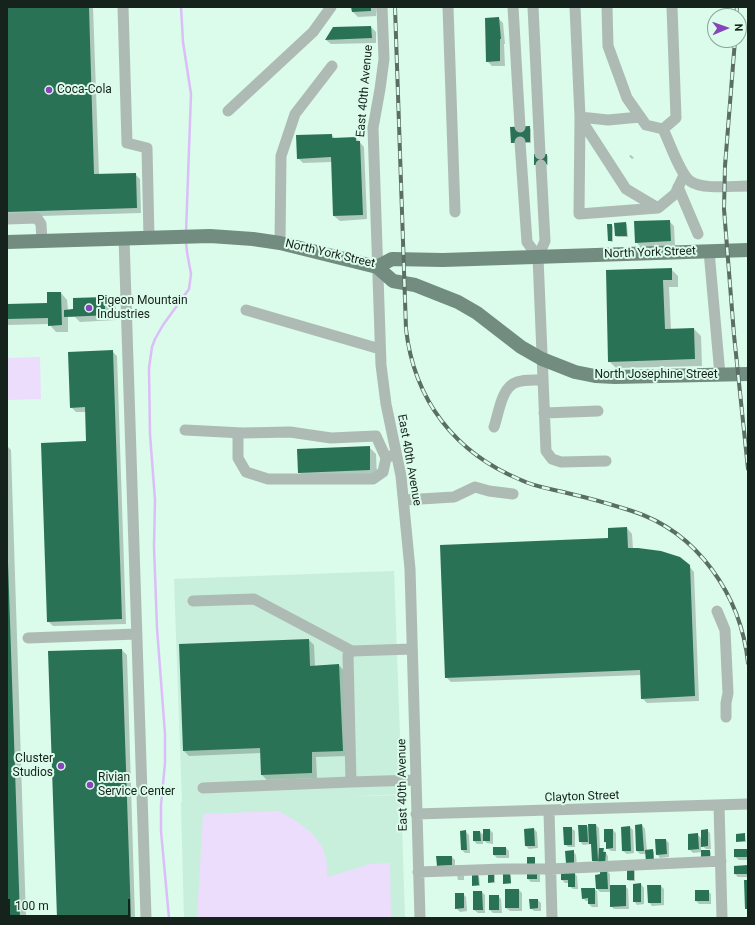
<!DOCTYPE html>
<html>
<head>
<meta charset="utf-8">
<style>
	body { margin:0 }
	#map { position:relative; width:755px; height:925px; overflow:hidden; background:#dbfbeb; font-family:Roboto,sans-serif }
	canvas { display:block }
	.frame { position:absolute; inset:0; border:8px solid #16221c; pointer-events:none }
	.north { position:absolute; left:707px; top:8px; width:40px; height:40px; box-sizing:border-box; background:#dbfbeb; border:1px solid #8ca498; border-radius:50%; rotate:88deg; font-size:11px; font-weight:700; line-height:16px; text-align:center; color:#16221c }
	.north::after { content:''; display:block; margin:auto; width:14px; height:18px; background:#8745ba; clip-path:polygon(50% 0,100% 100%,50% 72%,0 100%) }
	.scale { position:absolute; left:8px; top:899px; width:122px; height:18px; box-sizing:border-box; border:2px solid #16221c; border-top:0; padding-left:5px; font-size:12px; line-height:14px; white-space:nowrap; color:#16221c; -webkit-text-stroke:3px #dbfbeb; paint-order:stroke }
</style>
</head>
<body>
<div id="map">
<canvas width="755" height="925"></canvas>
<div class="frame"></div>
<div class="north">N</div>
<div class="scale">100 m</div>
</div>
<script>
const ctx = document.querySelector('canvas').getContext('2d');
ctx.lineJoin = 'round';
function paint(path, color) {
  ctx.fillStyle = color;
  ctx.fill(path, 'evenodd');
}
function trace(path, color, width, dash) {
  ctx.strokeStyle = color;
  ctx.lineWidth = width;
  ctx.lineCap = dash ? 'butt' : 'round';
  ctx.setLineDash(dash || []);
  ctx.stroke(path);
}
function label(font, color, halo, rows, align = 'center') {
  ctx.font = font + ' Roboto,sans-serif';
  ctx.lineWidth = 4;
  ctx.setLineDash([]);
  ctx.textBaseline = 'middle';
  ctx.strokeStyle = halo;
  ctx.fillStyle = color;
  for (const [text, x, y, turn = 0] of rows) {
    ctx.save();
    ctx.translate(x, y);
    ctx.rotate((+turn || 0) * Math.PI / 180);
    ctx.textAlign = isNaN(turn) ? turn : align;
    if (halo) ctx.strokeText(text, 0, 0);
    ctx.fillText(text, 0, 0);
    ctx.restore();
  }
}
paint(new Path2D(`
	M394,571L402,794L341,797L401,795L405,918H184L181,802H182L174,579Z`), '#c7efdb');
paint(new Path2D(`
	M40,357L41,399L7,400V358Z
	M279,811C308,828 330,841 327,877L370,864L390,863L391,918H197L203,814Z`), '#ecddfc');
paint(new Path2D(`
	M7,7H93L99,175L135,174L140,179L141,213L7,217Z
	M353,7H377L376,16L358,17L353,12Z
	M498,18L503,23L505,44H504L505,66H492L487,61Z
	M371,27L376,32V43L331,44L326,40Z
	M529,127L531,129V143H513L512,142Z
	M332,135L335,139L356,138L364,147L367,219L340,221L334,216L332,162L303,163L298,158Z
	M546,155L548,156V165L536,166L535,164Z
	M631,155L634,158L632,159L629,156Z
	M669,221L674,226L675,246L641,247L636,242Z
	M626,223L627,225L628,237H617L616,236Z
	M608,225L613,226V242L609,241Z
	M671,269L678,276V287H669L671,330L694,329L701,336L702,366L616,368L609,361L607,271Z
	M61,293L67,300L68,310H74L104,298L107,301L110,300L114,303L113,299H116L118,304L115,305L116,309L111,311L116,316V320L80,322L75,317H68V332H56L49,324L7,325V305L49,304Z
	M112,351L117,356L126,624L53,626L48,621L87,442L86,412H76L71,407Z
	M7,446L11,450L26,918H7Z
	M369,447L376,454L377,477L306,479L299,472Z
	M627,528L632,534L633,549L689,566L694,572L699,701L647,703L642,698L641,675L451,682L446,677L610,539Z
	M309,640L314,645L315,666L339,665L344,671L347,756L316,757L317,778L267,780L262,775L261,753L189,756L184,751Z
	M122,650L127,655L135,918H58L49,652Z
	M596,825L599,828L600,849H603L608,856V866L596,864L593,861L592,846L591,844L583,845L580,841L587,826L589,828Z
	M642,825L645,829L647,851L652,850L654,852V862L646,854H640L637,851Z
	M630,827L633,830L634,853L627,854L623,851Z
	M571,828L575,831V847H568L565,844Z
	M534,829L537,832L538,848L529,849L526,846Z
	M490,830L493,833V844L487,843L483,840V844H477L474,841L480,832L484,835Z
	M613,830L616,833V851H611L607,848V844L605,842Z
	M707,830L710,833L711,849H706L701,845V851H710L711,853V859L702,852L693,853L689,849L697,834L702,839Z
	M465,831L469,835L470,853H465L462,850Z
	M745,834L746,842H739L737,841Z
	M666,840L669,843V857L660,858L657,854Z
	M494,848H506L509,851V858H497L494,855Z
	M735,850H748V860H739L735,857Z
	M573,851L576,855L577,866H570Z
	M452,857L455,860V868L438,865Z
	M748,866V877H738L735,874Z
	M634,870L635,871V881H629L628,880Z
	M607,871L610,874V886H625L628,889L629,909H614L611,906V892H600L597,889L598,907H592L589,904V901H586L583,898L594,889L597,891L596,876L602,875Z
	M537,872L540,875V882H531L528,879Z
	M574,873L577,876L578,889H573L569,886V883H565L562,880Z
	M494,874L495,875V883H490L489,882Z
	M510,874L511,876V884H506L504,883Z
	M457,875L464,876V880H458Z
	M478,875L479,876L480,886H475L473,885Z
	M641,884L644,888V904L637,905L634,901Z
	M661,886L664,889V905L652,906L649,902Z
	M519,890L522,893V911H510L506,908Z
	M708,891L711,894V904H699L696,901Z
	M482,892L485,895V913H478L474,910Z
	M463,894L466,897L467,911L460,912L456,908Z
	M498,896L501,899L502,913H493L490,910Z
	M538,900L541,903V911H534L531,908Z`), '#0003');
trace(new Path2D(`
	M181,7L183,42L191,94L186,233
	M169,918L161,831V805L165,763V734L157,628L154,547L155,500L150,434L149,368L152,347L155,339L163,325L189,289L191,274L187,252L186,242`), '#dbbef8', 2.5);
paint(new Path2D(`
	M7,7H89L94,174L136,173L137,208L7,212Z
	M351,7H371V11L352,12Z
	M499,17L501,39H500V61L486,62L485,18Z
	M371,26L372,38L325,40L333,27Z
	M530,126V142L511,143L510,127Z
	M332,134V138L356,137V141H360L363,215L333,216L331,157L297,159L296,135Z
	M534,154H547V164L534,165Z
	M670,220L671,241L635,243L634,221Z
	M626,222L627,236H615L614,223Z
	M607,224H612V241H608Z
	M672,268V280H663L665,329L694,328L695,359L608,362L606,270Z
	M47,292H61L62,325L48,326V318L7,319V304L47,303Z
	M105,297V301L107,299H111L112,301V303L110,306H107L105,303V311L112,310V315L64,317V310L73,309V298Z
	M113,350L122,619L47,622L41,443L86,441L85,407L70,408L68,352Z
	M370,446V470L298,473L297,449Z
	M627,527L628,548H638L661,551L680,557L690,565L695,696L641,699L640,670L445,678L440,545L608,538V528Z
	M7,562H8L20,918H7Z
	M309,639L310,666L339,664L343,751L312,752V773L261,775L260,748L183,751L179,644Z
	M122,649L131,918H57L48,651Z
	M588,824H596L598,861H592L591,844H589Z
	M642,824L644,851H636L635,825Z
	M578,825H587L588,842H579Z
	M630,826L631,851H622L621,827Z
	M563,827H572V845H564Z
	M534,828L535,846H525L524,829Z
	M483,829H490V841H483Z
	M604,829H613V848L606,849V842H604Z
	M708,829V846L701,847V830Z
	M466,830L467,850H461L460,831Z
	M473,831H480L481,841H473Z
	M698,833L699,849L688,850V834Z
	M745,833V841L736,842V834Z
	M655,839H666L667,854L656,855Z
	M493,847H506V855H493Z
	M599,848H604L603,852H606L605,864L598,863Z
	M653,849L654,862H646L645,850Z
	M734,849H748V857H734Z
	M574,850V863H566L565,851Z
	M701,850H710V858H701Z
	M436,856H452V865L437,866Z
	M527,857H535V864L527,865Z
	M748,865V874H734V866Z
	M634,868V880H627V869Z
	M600,870H607L608,889H596L595,875L600,874Z
	M527,871H537V879H527Z
	M561,872H575V887H568V880H561Z
	M488,873H494V882L488,883Z
	M510,873L511,883L503,884V874Z
	M472,874H478L479,885L472,886Z
	M744,880H748V909H745Z
	M641,883V902H633V884Z
	M610,885H626V906L610,907Z
	M647,885H661V903H648Z
	M581,888H595V904H588V898L582,899Z
	M505,889H519V908H505Z
	M695,890H709V901H695Z
	M473,891H482L483,910H473Z
	M455,893H464V908L455,909Z
	M489,895H499V910H489Z
	M529,899H538V908L530,909Z`), '#2a7256');
trace(new Path2D(`
	M123,7L127,143L147,148L149,238
	M382,7L384,59L380,89L373,128L381,365L386,404L401,476L410,569L420,918
	M448,7L455,212
	M513,7L520,127
	M533,7L540,154
	M575,7L580,117L579,214L658,208L675,194L684,175
	M607,7L608,46L627,98L646,125L663,129L676,118L672,7
	M228,111L313,32L331,7
	M580,117L608,120L640,117
	M580,118L626,189L658,208
	M663,129C669,141 680,174 690,181C702,190 733,186 748,186
	M520,142L527,242L538,257
	M541,165L545,241L538,257L546,451L552,459L561,462L606,461
	M678,187L698,234
	M7,219L37,218L41,224L42,241
	M124,238L146,918
	M280,243L281,156L295,114L332,66
	M709,251L720,375
	M246,310L380,349
	M544,413L598,411
	M494,427C499,413 501,387 517,382C525,379 534,380 542,380
	M185,430L243,433L290,432L331,438L376,436L386,458
	M238,433V458L246,472L268,479H373L383,472L386,458L393,455
	M404,500L454,497L475,487L489,491L513,494
	M193,601L254,599L352,651
	M717,611L725,630L728,693L726,703V717
	M28,638L137,634
	M412,649L352,651L348,655L351,782L416,780
	M203,788L351,782
	M719,805L722,918
	M549,811L552,918
	M416,814L748,804
	M418,872L504,869H551L721,861`), '#adbbb4', 11);
trace(new Path2D(`
	M7,242L210,236L253,239L280,243L377,267L392,259L443,260L748,250
	M377,267L393,281L415,285L458,302L477,313L521,347L542,359L575,372L595,376L615,377L748,374`), '#738c80', 14);
const rail = new Path2D(`
	M395,7L406,329C414,400 455,453 521,480C535,487 552,489 567,493C589,498 610,504 632,511C698,532 741,596 748,663
	M736,16L737,7
	M735,40L725,166L724,209L734,335L748,469`);
trace(rail, '#5b6e64', 4);
trace(rail, '#dbfbeb', 2.5, [8]);
for (const [x, y, r, color] of [
	[49,90,4,"#8745ba"],
	[89,308,4,"#8745ba"],
	[61,766,4,"#8745ba"],
	[90,785,4,"#8745ba"]
]) {
  const dot = new Path2D();
  dot.arc(x, y, r, 0, 2 * Math.PI);
  ctx.fillStyle = color;
  ctx.fill(dot);
  trace(dot, '#dbfbeb', 1.5);
}
label('12px', '#16221c', '#dbfbeb', [
	["Coca-Cola",57,90],
	["Pigeon Mountain",97,301],
	["Industries",97,315],
	["Cluster",53,759,"right"],
	["Studios",53,773,"right"],
	["Rivian",98,778],
	["Service Center",98,792]
], 'left');
label('12px', '#16221c', '#dbfbeb', [
	["East 40th Avenue",365,91,-85],
	["North York Street",650,253,-2],
	["North York Street",330,254,13],
	["North Josephine Street",656,375],
	["East 40th Avenue",409,460,80],
	["East 40th Avenue",403,785,-91],
	["Clayton Street",582,797,-2]
]);
</script>
</body>
</html>
